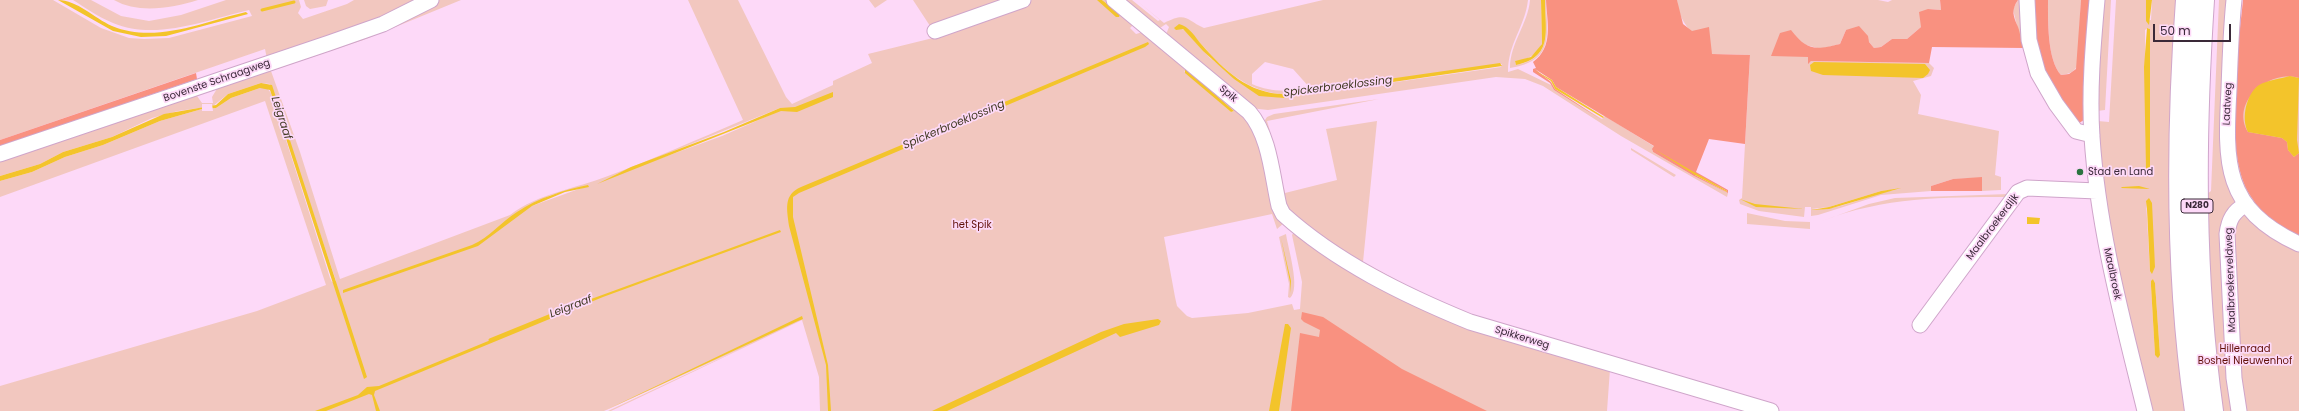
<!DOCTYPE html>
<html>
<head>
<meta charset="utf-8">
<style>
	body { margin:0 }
	#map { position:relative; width:2299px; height:411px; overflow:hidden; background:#fdd9f8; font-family:Poppins,sans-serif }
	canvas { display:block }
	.scale { position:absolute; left:2153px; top:24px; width:78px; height:18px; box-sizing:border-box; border:2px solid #3a2938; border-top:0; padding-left:5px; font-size:12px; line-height:14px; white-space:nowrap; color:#3a2938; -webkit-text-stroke:3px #fdd9f8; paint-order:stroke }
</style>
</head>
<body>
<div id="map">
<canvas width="2299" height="411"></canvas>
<div class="scale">50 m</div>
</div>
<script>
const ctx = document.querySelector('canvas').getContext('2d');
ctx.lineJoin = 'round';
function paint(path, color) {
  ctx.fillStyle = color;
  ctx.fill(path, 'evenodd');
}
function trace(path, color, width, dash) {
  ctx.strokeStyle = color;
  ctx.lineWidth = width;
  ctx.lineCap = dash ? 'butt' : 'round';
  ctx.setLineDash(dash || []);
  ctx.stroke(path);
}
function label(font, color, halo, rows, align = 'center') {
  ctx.font = font + ' Poppins,sans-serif';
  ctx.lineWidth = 3.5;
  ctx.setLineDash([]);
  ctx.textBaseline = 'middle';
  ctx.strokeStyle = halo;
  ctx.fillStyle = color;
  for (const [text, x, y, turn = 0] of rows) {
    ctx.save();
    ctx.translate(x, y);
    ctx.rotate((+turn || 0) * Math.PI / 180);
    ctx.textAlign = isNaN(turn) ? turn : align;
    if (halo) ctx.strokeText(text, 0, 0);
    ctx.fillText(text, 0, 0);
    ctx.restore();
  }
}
paint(new Path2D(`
	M0,0H53L101,28L129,38L144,39L169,38L252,16L249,10C206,20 156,41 113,23C98,17 86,8 73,0H91L121,16L149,21L181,15L226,0H299L301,7L298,13L303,19L347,4L354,0H421L387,17L267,59L265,49L0,140Z
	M114,0H198C172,8 138,14 114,0Z
	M304,0H328L326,6L310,9L306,6Z
	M436,0H461L366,39L271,71L300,152L340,279L510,215C539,193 575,189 608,176C654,159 698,139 743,120L688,0H738L786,97L792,104L833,85V81L872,63L868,54L933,38L1032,0H1098L1119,14L1102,0H1107L1136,22L1130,28L1136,34L1143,32L1250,121L1248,124L1256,138L1259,151L1255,130L1258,138L1274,213L1278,215L1284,223L1277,229L1272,214L1164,237L1175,297L1177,306L1187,316L1192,318L1248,313L1292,304L1294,310L1300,309L1302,282L1292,235L1294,232L1344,263L1574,359L1577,362L1576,359L1610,369L1607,411H820L819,377L802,320L611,411H608L753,343L604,411H0V386L257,311L326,285L265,101L0,197V181L32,172L65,157L103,145L160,121L202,109L216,108L231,98L260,88H267L271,93L330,278L332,282L336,281L270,84L261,83L228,94L213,106L178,111L152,118L112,137L63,152L40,164L0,176V159L197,96L202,103H213L212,97L218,87ZM1184,71H1187L1234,111L1231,112ZM780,108H786L722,136L612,176ZM587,186L518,211L551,195Z
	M869,0H887L875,8Z
	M913,0H1003L934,32Z
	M1120,0H1132L1158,21L1160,20L1136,0L1164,23C1187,11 1186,20 1204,28L1323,0H1528C1525,27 1508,43 1508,72L1518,69L1551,85L1554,90L1602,119L1605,116L1655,147L1652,150L1653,152L1694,176L1728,193L1727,197L1621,136L1543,86L1525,79L1496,77L1268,110L1250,108L1165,37L1169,27L1166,24L1157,30ZM1178,25C1193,33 1201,44 1212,56C1232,77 1255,93 1284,94L1502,64L1501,67L1284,98L1257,94L1210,58L1185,31L1181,28L1176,29ZM1265,62L1293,69L1310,88C1289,91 1272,93 1252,84V74Z
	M1530,0H1541L1542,44C1536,55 1528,60 1515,61L1516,65C1554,58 1545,30 1545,0H1546C1547,35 1555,61 1510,68C1510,43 1528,24 1530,0Z
	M1677,0H1878L1888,2L1892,0H1940L1941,10L1928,9L1921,27L1907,39H1892L1881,47L1874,48L1869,42L1846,30L1840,44L1821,49L1802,44L1808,57V63L1811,61L1929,63L1934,68L1931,76L1913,81L1921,95L1918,114L1999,131L1995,175L2001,177V190L1982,191V178L1953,179L1931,186V191L1881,195L1818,215L1811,216V207H1805L1804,217L1759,211L1740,204L1739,200L1742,198L1750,55L1712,54C1696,36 1679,25 1677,0ZM1901,189C1871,192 1841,212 1811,209L1829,207L1881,191Z
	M2018,0H2024L2035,73L2028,72L2031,70L2024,48L2017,45L2021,44L2013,9Z
	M2048,0H2081L2078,64C2075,72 2069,74 2061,75C2047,60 2048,20 2048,0Z
	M2100,0H2111L2105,110L2097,111Z
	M2116,0H2146V21L2151,20L2152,0H2179L2188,411H2151L2114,262L2100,159L2098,121L2109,122ZM2148,28L2150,29V177L2147,175L2146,171L2145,30ZM2146,201L2155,267L2150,271ZM2153,279L2155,283L2160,355H2155L2151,286Z
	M2219,0H2231V179L2253,0H2299V411H2202L2207,194L2211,191Z
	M1379,99L1267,121L1270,131L1263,123L1267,117L1274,114Z
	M1377,121L1363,262L1464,316L1360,264L1291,215L1280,190L1284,188L1285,193L1337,180L1326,129Z
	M1631,148L1676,175L1674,177L1631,150Z
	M2009,194L2008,197C1944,197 1884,197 1822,221L1869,204L1895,198Z
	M1747,213L1785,221L1810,222V229L1747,224Z
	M1286,234C1288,248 1301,289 1290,298L1288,297L1289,284L1279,237Z`), '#f2c7bf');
paint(new Path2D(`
	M1546,0H1677L1683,24L1692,31L1709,27L1712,54L1750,55L1745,144L1709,139L1696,172L1728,190V193L1694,176L1653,152L1652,149L1654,146L1556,87L1552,80L1535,69L1551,82L1555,89L1602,120L1554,90L1550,83L1533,72V69L1536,68L1533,62C1554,47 1547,22 1546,0ZM1696,174L1727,191V192L1695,175Z
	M1940,0H2018C2011,10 2013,16 2018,27C2021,35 2020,40 2024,48L1932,47L1929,63L1811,61L1808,64V57L1771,56L1780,33L1791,30C1807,51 1815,50 1840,44L1846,30L1859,26L1868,36L1869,42L1874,48L1881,47L1892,39H1907L1921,27L1919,12L1928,9L1941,10Z
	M2032,0H2048C2048,20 2047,60 2061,75L2069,74L2076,69L2081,0H2090L2084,120L2079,123C2064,101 2043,76 2037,49C2034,33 2034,16 2032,0Z
	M2243,0H2299V78C2269,69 2230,102 2248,132L2282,138L2287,142L2288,150L2294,157L2299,153V239C2280,227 2262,215 2250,195C2223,152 2238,51 2243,0Z
	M196,73L197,79L0,146V140Z
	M1982,177V191H1931V186L1953,179Z
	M1302,312L1323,317L1402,369L1487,411H1291L1300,333L1319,337L1320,330L1304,322L1301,319Z`), '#f99180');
paint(new Path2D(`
	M58,0C77,0 94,18 112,26C155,44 203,22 246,12L248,14L166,36L141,37L113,31Z
	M1097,0H1102L1120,14L1119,17H1116Z
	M1541,0H1545C1545,31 1554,57 1516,65L1515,61L1531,57L1542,44Z
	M2146,0H2152L2149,25L2146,21Z
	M1179,24C1189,26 1195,37 1202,45C1224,70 1249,94 1284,94L1500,63L1502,66L1284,98L1259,96L1234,79L1203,51L1183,29L1176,30L1174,28Z
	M2147,28L2150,29V174L2148,177L2146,171L2144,67Z
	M1148,42L1149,44L1145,47L799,193L793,197V217L828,365L831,411H828L826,365L789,226C787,209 783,195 801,187Z
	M1814,62L1925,64L1930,70L1928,74L1923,78L1823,75L1811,71L1810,65Z
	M1185,70H1187L1234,111L1231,112L1185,73Z
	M1534,70L1552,80L1556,87L1604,117L1603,118L1555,89L1551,81Z
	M2290,76L2299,78L2297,140L2299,153L2294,157L2288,150L2287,142L2282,138L2248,132C2241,119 2246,94 2259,85C2268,80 2280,79 2290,76Z
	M261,83L272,85L367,377L364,379L279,117L270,90L260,88L231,98L216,108L202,109L160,121L103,145L65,157L32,172L0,181V176L40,164L63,152L112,137L164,114L216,105L228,94Z
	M833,92V97L797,112L781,111L597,184L631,167L724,132L780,108L795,107Z
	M1654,149L1727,191V192L1695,175Z
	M588,185L589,187L565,192L532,206L478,246L343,293V290L472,245C490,237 501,222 517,212C538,198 564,190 588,185Z
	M2139,186L2150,189L2121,188L2122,187Z
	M1901,188L1829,209L1811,210L1829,207L1881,191Z
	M2149,198L2152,203L2155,267L2152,274L2150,271L2147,209L2146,201Z
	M1740,199L1755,204L1804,209L1756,207Z
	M2027,217L2040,218L2039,224H2027Z
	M780,230L781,232L603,297L375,391L374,395L380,411H376L372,395L369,394L326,411H315L358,395L367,387L379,386L583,302Z
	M1281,238L1291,281L1290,293V282Z
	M2153,279L2155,283L2160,355L2158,358L2155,355L2151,286V281Z
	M802,316L803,319L798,321L604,411Z
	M1158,319L1161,321L1159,325L1120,337L1116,333L947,411H932L1101,332L1124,324Z
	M1285,324H1288L1291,328L1279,411H1269Z`), '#f3c42b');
paint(new Path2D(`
	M202,104H212L213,111H202Z`), '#fdd9f8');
trace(new Path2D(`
	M262,10L294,2
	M490,340L581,303`), '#f3c42b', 3);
const minor = new Path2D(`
	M1114,0L1249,112C1270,136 1272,176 1279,206L1283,214C1336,262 1404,295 1470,322L1771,411
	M2027,0L2029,40L2038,73L2056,104L2076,131L2092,135
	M2097,0C2093,45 2089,92 2092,137C2098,230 2123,321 2145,411
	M2234,0C2231,29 2230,59 2229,89C2225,163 2223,209 2299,244
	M935,31L1023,0
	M0,154L329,43L383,24L431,0
	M1920,325L2018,192L2027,188L2097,191
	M2239,411L2234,378L2227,234C2229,219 2233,212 2246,204`);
const highway = new Path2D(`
	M2187,0C2177,136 2176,276 2196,411
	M2203,0C2194,137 2193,275 2212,411`);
trace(minor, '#cfa5ca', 17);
trace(highway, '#cfa5ca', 24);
trace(minor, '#fff', 15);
trace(highway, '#fff', 22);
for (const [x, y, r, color] of [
	[2080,172,4,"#2b7340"]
]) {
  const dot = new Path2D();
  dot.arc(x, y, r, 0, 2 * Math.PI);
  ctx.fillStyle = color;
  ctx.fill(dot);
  trace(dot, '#fdd9f8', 1.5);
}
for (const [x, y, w] of [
	[2197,206,32]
]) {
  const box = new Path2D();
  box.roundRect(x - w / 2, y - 7, w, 14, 3);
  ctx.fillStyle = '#fdd9f8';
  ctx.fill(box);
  trace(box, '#3a2938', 1);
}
label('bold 9px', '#3a2938', null, [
	["N280",2197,206]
]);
label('10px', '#3a2938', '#fdd9f8', [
	["Bovenste Schraagweg",217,81,-19],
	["Spik",1228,94,40],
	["Laatweg",2228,104,-87],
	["Maalbroekerdijk",1993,227,-53],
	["Maalbroek",2112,274,78],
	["Maalbroekerveldweg",2231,280,-92],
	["Spikkerweg",1522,338,17]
]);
label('10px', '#3a2938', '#fdd9f8', [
	["Stad en Land",2088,172]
], 'left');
label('10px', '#621109', '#fdd9f8', [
	["het Spik",972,225],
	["Hillenraad",2245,349],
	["Boshei Nieuwenhof",2245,361]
]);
label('italic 11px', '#423a23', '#fdd9f8', [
	["Spickerbroeklossing",1338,87,-7],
	["Leigraaf",281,118,72],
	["Spickerbroeklossing",954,125,-23],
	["Leigraaf",571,307,-21]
]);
</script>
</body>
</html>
